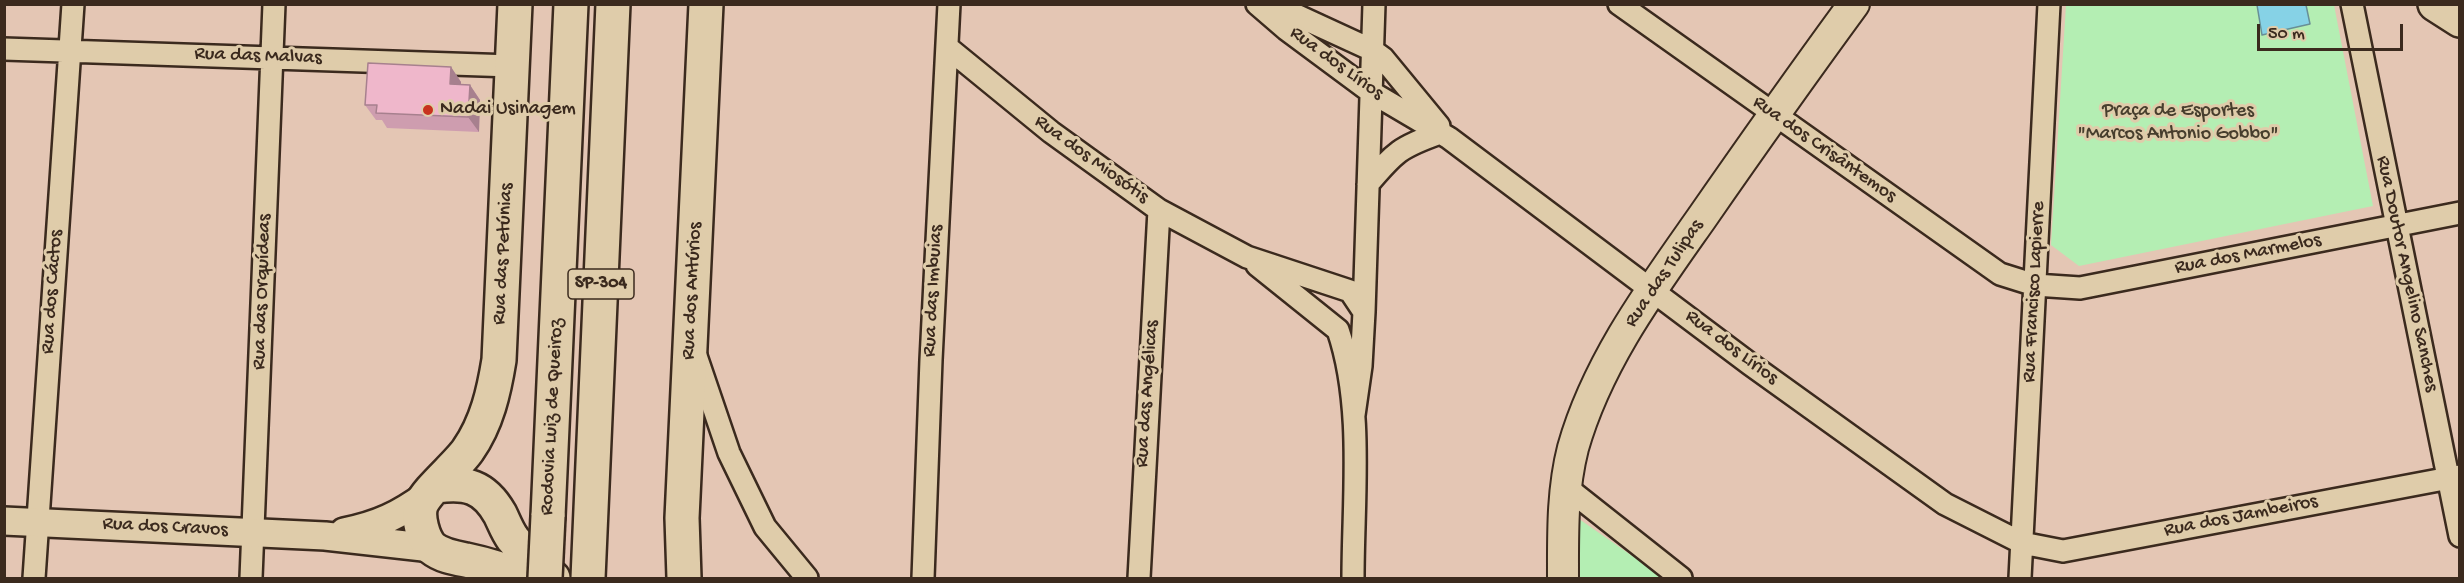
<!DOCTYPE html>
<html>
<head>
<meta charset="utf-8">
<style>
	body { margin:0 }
	#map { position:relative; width:2464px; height:583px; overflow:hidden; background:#e4c6b4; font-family:"Gochi Hand",sans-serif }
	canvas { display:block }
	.frame { position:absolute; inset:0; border:6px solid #3b2a1e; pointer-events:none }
	.scale { position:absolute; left:2257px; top:24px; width:146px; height:27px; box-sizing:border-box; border:3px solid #3b2a1e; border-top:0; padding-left:8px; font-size:18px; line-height:21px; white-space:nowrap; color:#3b2a1e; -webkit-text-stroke:4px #dfccaa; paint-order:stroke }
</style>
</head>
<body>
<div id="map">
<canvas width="2464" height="583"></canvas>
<div class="frame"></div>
<div class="scale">50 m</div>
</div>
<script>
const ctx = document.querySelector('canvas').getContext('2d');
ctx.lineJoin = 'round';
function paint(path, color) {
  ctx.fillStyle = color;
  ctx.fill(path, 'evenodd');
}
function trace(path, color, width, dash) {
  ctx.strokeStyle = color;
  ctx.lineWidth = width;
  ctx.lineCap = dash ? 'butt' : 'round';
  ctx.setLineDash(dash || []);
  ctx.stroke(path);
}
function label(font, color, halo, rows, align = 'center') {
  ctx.font = font + ' "Gochi Hand",sans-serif';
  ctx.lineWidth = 6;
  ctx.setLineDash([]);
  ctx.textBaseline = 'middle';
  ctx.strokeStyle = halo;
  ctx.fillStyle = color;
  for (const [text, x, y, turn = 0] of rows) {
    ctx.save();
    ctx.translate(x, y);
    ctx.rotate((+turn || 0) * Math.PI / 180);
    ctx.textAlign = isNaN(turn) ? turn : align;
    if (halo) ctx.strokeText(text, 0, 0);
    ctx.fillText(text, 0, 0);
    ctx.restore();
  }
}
paint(new Path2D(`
	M2066,5H2334L2373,206L2079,266L2051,245Z
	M1579,519L1664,578H1573Z`), '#b4eeb3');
const water = new Path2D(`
	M2257,5H2306L2310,24L2262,35Z`);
paint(water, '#86d2e6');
trace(water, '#688f96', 1.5);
const minor = new Path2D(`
	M1257,4L1286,29L1371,92L1449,138L1750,364L1945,504L2022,543L2063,551L2460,476
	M1272,4L1372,50L1383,58L1439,126
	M1619,4L2000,274L2035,285L2080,288L2460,213
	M2352,4L2460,536
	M947,47L1051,132L1159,210L1247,257L1350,291L1364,312
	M4,49L512,66
	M1368,184C1395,152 1400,147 1440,133
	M1257,265L1338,330
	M1338,330C1364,406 1353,499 1353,578
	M696,356L729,453L765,527L807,578
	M1354,415L1361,366L1364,312L1374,4
	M1566,487L1681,578
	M34,578L73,4
	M251,578L274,4
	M923,578L931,360L949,4
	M1139,578L1159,210
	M2020,578L2049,4`);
const tertiary = new Path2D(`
	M4,521L325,536L432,548
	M344,532C379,525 399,515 427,495`);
const secondary = new Path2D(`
	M1563,578C1563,534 1562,491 1573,448C1597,363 1651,290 1701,219C1751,147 1802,75 1854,4`);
const primary = new Path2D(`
	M515,4L499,360C494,391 487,423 468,450C458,465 427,490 421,505C417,517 423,539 432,548C442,556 455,558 466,560C485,564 505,570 523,578
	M2435,4L2460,20
	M437,486C466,482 484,486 500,514C504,522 507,531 513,539C525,554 539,566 553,578
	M684,578L682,518L706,4`);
const motorway = new Path2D(`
	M548,516L571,4
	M588,578L613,4`);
trace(minor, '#3b2a1e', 26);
trace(tertiary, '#3b2a1e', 32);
trace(secondary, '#3b2a1e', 34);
trace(primary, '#3b2a1e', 38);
trace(motorway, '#3b2a1e', 38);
trace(minor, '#dfccaa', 21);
trace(tertiary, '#dfccaa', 27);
trace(secondary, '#dfccaa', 30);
trace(primary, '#dfccaa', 33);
trace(motorway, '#dfccaa', 33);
const motorwayBridge = new Path2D(`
	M545,578L548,516`);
trace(motorwayBridge, '#3b2a1e', 38, []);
trace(motorwayBridge, '#dfccaa', 33);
paint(new Path2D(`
	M451,67L461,82V84L470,85L480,100L479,132L387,128L382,120H376L365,105Z`), '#ce9daf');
paint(new Path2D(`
	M451,67L461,82V99L450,84Z
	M470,85L480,100L479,132L468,117Z`), '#a7808e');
const building = new Path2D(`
	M368,63L451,67L450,84L470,85L468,117L376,113L377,105H365Z`);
paint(building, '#efb7cb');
trace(building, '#a7808e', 1.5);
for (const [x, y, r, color] of [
	[428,110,6,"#c8321e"]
]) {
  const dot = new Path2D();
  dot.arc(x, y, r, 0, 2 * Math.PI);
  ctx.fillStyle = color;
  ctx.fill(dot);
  trace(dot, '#dfccaa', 2);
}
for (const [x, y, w] of [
	[601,284,66]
]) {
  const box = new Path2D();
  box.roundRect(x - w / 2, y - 15, w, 30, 4.5);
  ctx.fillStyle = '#dfccaa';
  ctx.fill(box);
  trace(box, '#3b2a1e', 1.5);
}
label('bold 18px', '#3b2a1e', null, [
	["SP-304",601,284]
]);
label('20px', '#3b2a1e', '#dfccaa', [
	["Rua das Malvas",258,57,2],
	["Rua dos Lírios",1336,64,36],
	["Rua dos Crisântemos",1824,150,35],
	["Rua dos Miosótis",1091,160,36],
	["Rua das Petúnias",504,254,-87],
	["Rua dos Marmelos",2248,255,-11],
	["Rua das Tulipas",1665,274,-56],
	["Rua Doutor Angelino Sanches",2406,274,78],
	["Rua dos Antúrios",693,291,-87],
	["Rua das Imbuias",934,291,-87],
	["Rua dos Cáctos",53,292,-86],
	["Rua das Orquídeas",263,292,-88],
	["Rua Francisco Lapierre",2035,292,-87],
	["Rua dos Lírios",1731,348,37],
	["Rua das Angélicas",1148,394,-86],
	["Rodovia Luiz de Queiroz",553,417,-87],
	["Rua dos Jambeiros",2241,517,-11],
	["Rua dos Cravos",165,528,3]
]);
label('20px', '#3b2a1e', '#dfccaa', [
	["Nadai Usinagem",440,110]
], 'left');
label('20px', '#473e2d', '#dfccaa', [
	["Praça de Esportes",2178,112],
	["\"Marcos Antonio Gobbo\"",2178,135]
]);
</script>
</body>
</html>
